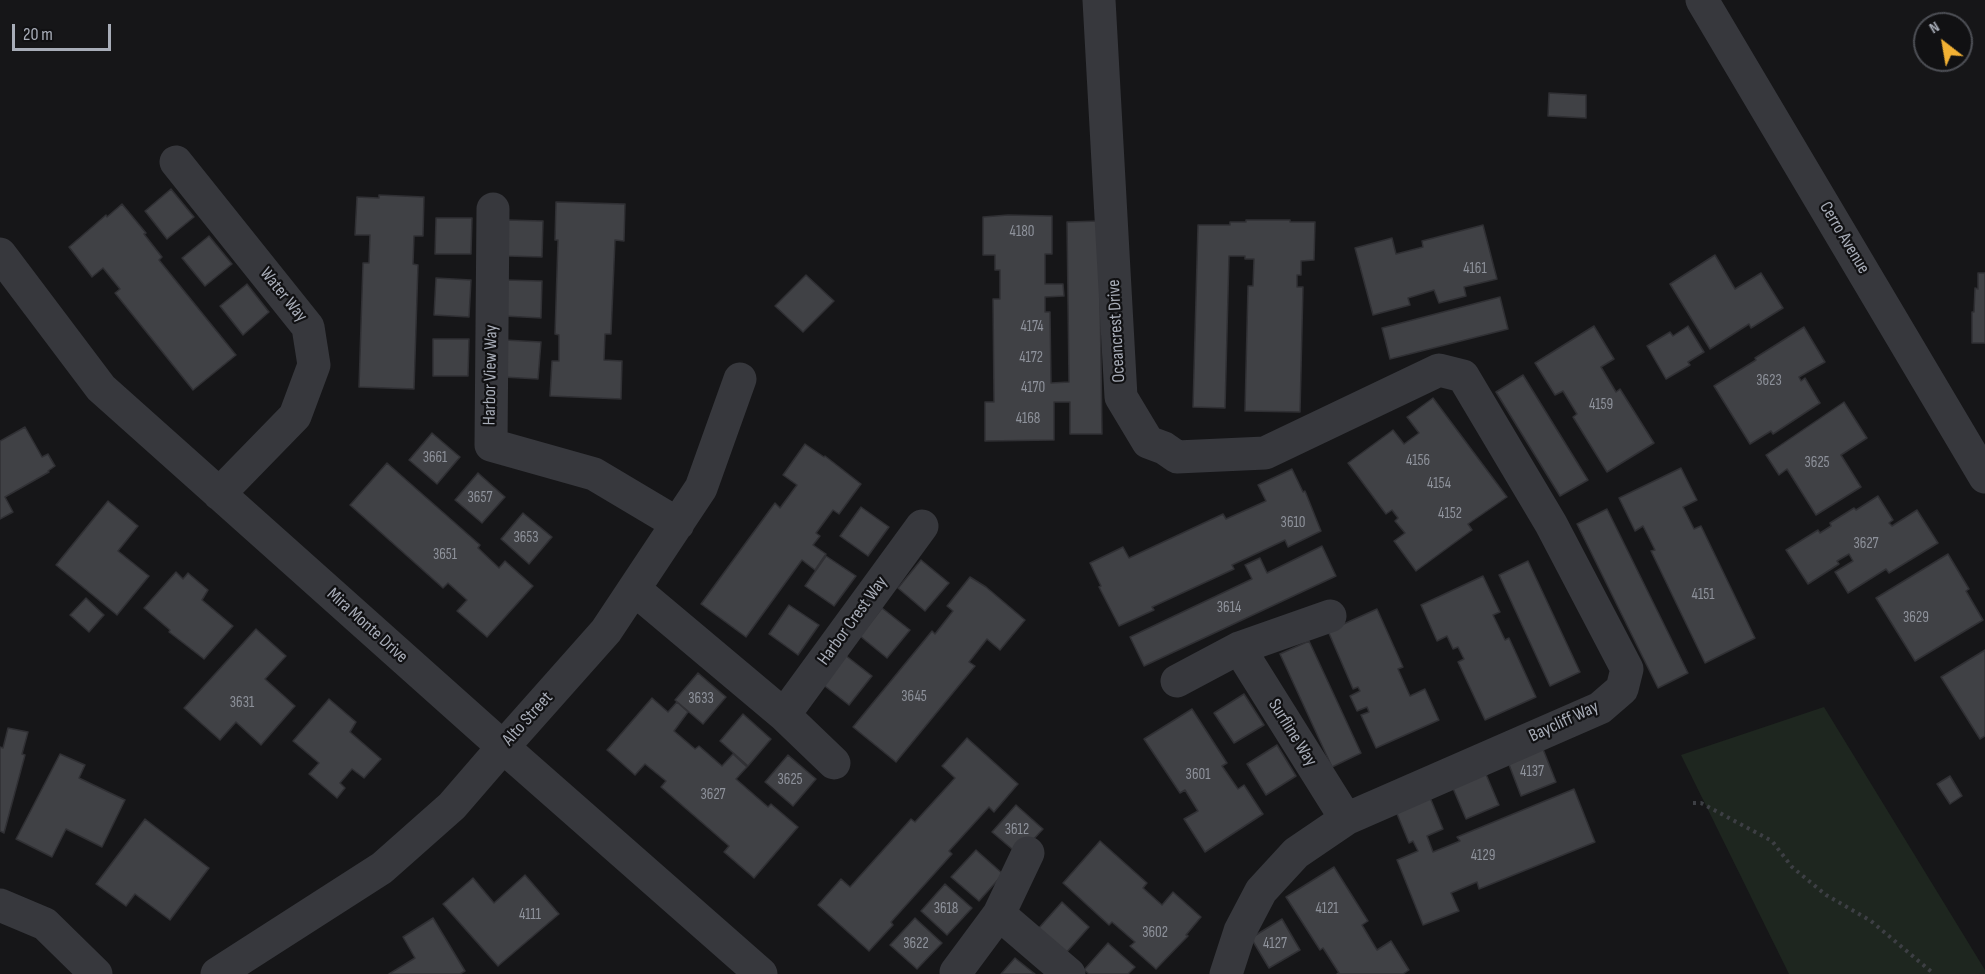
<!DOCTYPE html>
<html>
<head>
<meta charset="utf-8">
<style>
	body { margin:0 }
	#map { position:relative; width:1985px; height:974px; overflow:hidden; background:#161618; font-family:"Sofia Sans Condensed",sans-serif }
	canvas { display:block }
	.north { position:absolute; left:1913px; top:12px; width:60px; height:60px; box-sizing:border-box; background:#111113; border:2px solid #4d4f55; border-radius:50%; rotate:329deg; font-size:16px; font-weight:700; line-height:24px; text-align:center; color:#a8adb8 }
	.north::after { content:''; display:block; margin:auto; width:21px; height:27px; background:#f2b134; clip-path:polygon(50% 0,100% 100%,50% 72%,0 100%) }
	.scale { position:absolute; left:12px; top:24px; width:99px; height:27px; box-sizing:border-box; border:3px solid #a8adb8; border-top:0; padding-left:8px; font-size:18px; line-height:21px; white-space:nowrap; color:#a8adb8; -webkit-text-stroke:4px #111113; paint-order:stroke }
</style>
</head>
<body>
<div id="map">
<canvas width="1985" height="974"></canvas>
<div class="north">N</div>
<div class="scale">20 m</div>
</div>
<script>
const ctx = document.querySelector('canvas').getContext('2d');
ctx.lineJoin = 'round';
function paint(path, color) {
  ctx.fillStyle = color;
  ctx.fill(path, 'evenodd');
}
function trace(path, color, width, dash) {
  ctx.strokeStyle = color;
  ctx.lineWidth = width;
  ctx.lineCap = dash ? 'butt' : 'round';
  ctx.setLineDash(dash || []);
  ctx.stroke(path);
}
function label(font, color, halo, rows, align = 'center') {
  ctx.font = font + ' "Sofia Sans Condensed",sans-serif';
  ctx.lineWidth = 4.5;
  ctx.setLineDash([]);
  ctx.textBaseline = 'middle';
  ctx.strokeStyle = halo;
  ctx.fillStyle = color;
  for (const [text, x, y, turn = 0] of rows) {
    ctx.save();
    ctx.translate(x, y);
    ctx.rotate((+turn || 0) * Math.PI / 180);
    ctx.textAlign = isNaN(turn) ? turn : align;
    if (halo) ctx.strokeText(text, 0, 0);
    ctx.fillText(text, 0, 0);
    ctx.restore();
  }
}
paint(new Path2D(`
	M1824,707L1985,970V974H1789L1681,755Z`), '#1e261f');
const building = new Path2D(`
	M1549,93L1586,95V118L1548,116Z
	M171,189L194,217L167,239L145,211Z
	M379,195L424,197L423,236H414L413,264L418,265L414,389L359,387L363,263H369L370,235H355L357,197L379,198Z
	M556,202L625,204L624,241L615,240L611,334H605L604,360L622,361L621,399L550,396L552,361H559V335L555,334L558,240H555Z
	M122,204L146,233L144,234L162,257L159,260L236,355L193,390L115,293L120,289L103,268L92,277L69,247L106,215L107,217Z
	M1008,215L1052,216V254H1045V284H1063L1064,296L1045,297V312H1050L1051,383L1069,382L1067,222L1099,221L1102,434H1070V402H1054V440L985,441V402H994L993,299H1000V270H995V255H983V217Z
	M436,218H472L471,254H435Z
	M508,220L543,221L542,257L507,256Z
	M1246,220H1290V222H1315L1314,260L1301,261V275H1297V287H1303L1300,412L1245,411L1248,286H1253L1254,259H1245V256H1229L1225,408L1193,407L1198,225H1230V222H1246Z
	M1483,225L1497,279L1464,287L1466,296L1439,303L1434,290L1408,298L1410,305L1373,315L1355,248L1392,238L1396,254L1423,247L1422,241Z
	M209,236L232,264L205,286L182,258Z
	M1715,255L1735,289L1761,273L1783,308L1751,328L1749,324L1710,349L1670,284Z
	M1978,273H1985V343H1972V312H1974L1975,288L1978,289Z
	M806,275L834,301L803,332L775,306Z
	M436,278L471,280L469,317L434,315Z
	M506,280L542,281L541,318L504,316Z
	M247,284L269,312L243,335L220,306Z
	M1500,297L1508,329L1390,359L1382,328Z
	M1594,326L1614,359L1601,367L1616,392L1620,389L1654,443L1607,472L1573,417L1577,414L1563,391L1555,395L1535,363Z
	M1688,326L1704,352L1688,362L1690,365L1666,379L1647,346L1670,332L1673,336Z
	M1804,327L1825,362L1799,377L1801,381L1805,378L1820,403L1773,434L1771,431L1750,444L1714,386L1756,360L1755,358Z
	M433,339H469L468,376H433Z
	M505,340L541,342L538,379L503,377Z
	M1523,375L1588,480L1560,496L1496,392Z
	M1433,398L1507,497L1468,524L1472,530L1416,571L1394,541L1405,533L1395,521L1398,518L1392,510L1386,514L1348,463L1393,430L1404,444L1419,433L1407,417Z
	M1844,402L1867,438L1841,455L1861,487L1816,515L1787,469L1779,475L1766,455Z
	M25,427L42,457L48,454L55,466L48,471L49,472L5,497L13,512L0,519V441Z
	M432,433L460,457L437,484L409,460Z
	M805,444L824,457L825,456L861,484L839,514L833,510L816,533L820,536L813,545L826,554L815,570L802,560L746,637L701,604L775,503L780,508L797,485L783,475Z
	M387,463L480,545L478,548L499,568L505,561L533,586L487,637L457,611L467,600L448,583L443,588L350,505Z
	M1681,468L1697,500L1683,507L1694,529L1701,526L1755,638L1705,663L1651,551L1655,550L1643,526L1635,531L1619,498Z
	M1292,469L1303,492L1305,491L1321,531L1288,547L1285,540L1232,565L1234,569L1152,607L1154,610L1119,626L1099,587L1101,586L1090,563L1123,547L1129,558L1223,514L1226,519L1266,501L1258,485Z
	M478,473L505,497L482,523L455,500Z
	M1878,496L1893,520L1889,523L1892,526L1917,510L1938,543L1889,573L1886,569L1848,593L1835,572L1853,561L1849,554L1837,561L1839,564L1808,584L1786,550L1818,530L1820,533L1831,526L1830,523L1854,508L1856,510Z
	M108,501L138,526L118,551L149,576L117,615L56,565Z
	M861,507L889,527L868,556L840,536Z
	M1607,509L1688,673L1658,688L1577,524Z
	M523,513L552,537L529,564L501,539Z
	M1322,546L1336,576L1144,666L1130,637L1252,579L1245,565L1260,558L1267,573Z
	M1948,554L1969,589L1966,591L1983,620L1915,661L1876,598Z
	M826,556L856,576L834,606L805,586Z
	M921,560L949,583L925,611L898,588Z
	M1528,561L1580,672L1550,686L1499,575Z
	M176,572L183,579L188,573L208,590L202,600L233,626L204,659L169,632L170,630L144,608Z
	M1483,576L1500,612L1493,615L1505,640L1509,638L1536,697L1485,720L1458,662L1464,659L1458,647L1453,649L1447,636L1437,641L1421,605Z
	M970,577L986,587L1025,620L1000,650L987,639L969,662L975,666L896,762L853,727L932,631L935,634L953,611L947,606Z
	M86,598L104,615L89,632L70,615Z
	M789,605L819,625L798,655L769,634Z
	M882,608L910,630L887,658L860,636Z
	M1377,609L1403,667L1398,669L1410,696L1425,689L1439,720L1376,748L1361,715L1369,712L1367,707L1357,711L1350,696L1360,691L1358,687L1353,689L1328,631Z
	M256,629L286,656L265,679L295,706L261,745L236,722L220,740L184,708Z
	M1309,641L1361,753L1332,767L1280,654Z
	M1985,650V736L1980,739L1941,677Z
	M845,655L872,676L849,705L821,683Z
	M698,673L726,697L703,724L675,700Z
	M1244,694L1264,725L1234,743L1214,713Z
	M652,698L668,712L677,702L688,712L674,731L695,749L699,746L722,766L733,754L747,767L736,779L768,807L771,804L798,827L754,878L724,852L729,846L661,787L666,781L645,764L635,775L607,750Z
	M329,699L356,722L350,732L381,759L364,778L352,769L340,783L345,788L337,798L309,774L319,763L293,741Z
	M1192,709L1227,763L1222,766L1238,789L1244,785L1263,814L1205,852L1184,819L1198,811L1185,790L1180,793L1144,739Z
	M743,714L771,739L748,766L720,741Z
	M8,728L28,732L22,754L25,755L4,833L0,831V747L3,748Z
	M967,738L1018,784L994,812L989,807L949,851L952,854L891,922L893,925L869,951L818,905L841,879L850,887L911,819L915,822L955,778L942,766Z
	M1277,745L1296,776L1266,795L1247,764Z
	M1543,749L1556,782L1521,796L1508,762Z
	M60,754L85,765L79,778L125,800L102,847L66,829L52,857L16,839Z
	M788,755L816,779L793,806L765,782Z
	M1485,772L1499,805L1466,819L1452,786Z
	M1950,776L1962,796L1950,804L1937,784Z
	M1574,789L1595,842L1479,889L1477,882L1451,893L1459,911L1423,925L1397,860L1418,851L1413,841L1409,843L1395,809L1429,795L1443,829L1427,836L1433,852L1460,841L1457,837Z
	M1016,805L1043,829L1019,855L992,832Z
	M145,819L209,868L170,920L135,894L126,906L96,884Z
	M1100,841L1147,883L1143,888L1162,905L1173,892L1201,917L1186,935L1188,936L1156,969L1130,946L1135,942L1112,922L1109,925L1063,883Z
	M976,850L1003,874L979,901L951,877Z
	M1334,867L1368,921L1362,925L1377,950L1391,941L1409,970L1403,974H1337L1339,973L1323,948L1320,950L1286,897Z
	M525,875L559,914L498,966L443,904L473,878L494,903Z
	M945,884L972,908L947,935L921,911Z
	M1062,902L1089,927L1065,954L1038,929Z
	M433,918L465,971L460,974H389L415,958L403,937Z
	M915,918L942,943L917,969L890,945Z
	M1282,919L1300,950L1269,968L1251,938Z
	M1108,943L1135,967L1128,974H1089L1084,970Z
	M1015,958L1035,974H1001Z`);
paint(building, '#404145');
trace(building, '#303034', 1.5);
trace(new Path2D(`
	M1693,803H1701L1772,841L1792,867L1826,895L1871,921L1934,974`), '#3d3f44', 4, [3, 4.5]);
trace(new Path2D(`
	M1099,0L1121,397L1148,442L1164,448L1177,457L1265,453L1439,370L1463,376L1551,524L1627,669L1622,689L1600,708L1346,819L1296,853L1261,891L1240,931L1226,974
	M1702,0L1985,477
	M176,162L308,327L314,365L295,416L219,494
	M493,209L491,445L594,474L678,524
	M0,254L101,388L503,747L761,974
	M634,589L784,715L834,763
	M1239,648L1346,819
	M1177,681L1239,648L1330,616
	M784,715L922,526
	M0,905L45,924L96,974
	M999,914L1069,974
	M956,972L999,914L1028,853
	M217,974L382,868L452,806L503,747L606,631L701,488L740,379`), '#37383d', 33);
label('15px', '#8e929b', null, [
	["4180",1022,232],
	["4161",1475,269],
	["4174",1032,327],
	["4172",1031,358],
	["3623",1769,381],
	["4170",1033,388],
	["4159",1601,405],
	["4168",1028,419],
	["3661",435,458],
	["4156",1418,461],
	["3625",1817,463],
	["4154",1439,484],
	["3657",480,498],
	["4152",1450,514],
	["3610",1293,523],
	["3653",526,538],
	["3627",1866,544],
	["3651",445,555],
	["4151",1703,595],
	["3614",1229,608],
	["3629",1916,618],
	["3645",914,697],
	["3633",701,699],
	["3631",242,703],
	["4137",1532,772],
	["3601",1198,775],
	["3625",790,780],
	["3627",713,795],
	["3612",1017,830],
	["4129",1483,856],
	["3618",946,909],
	["4121",1327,909],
	["4111",530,915],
	["3602",1155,933],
	["3622",916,944],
	["4127",1275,944]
]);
label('18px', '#a8adb8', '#111113', [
	["Cerro Avenue",1844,238,59],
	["Water Way",283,295,51],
	["Oceancrest Drive",1117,331,-93],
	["Harbor View Way",491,375,-89],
	["Harbor Crest Way",853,621,-54],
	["Mira Monte Drive",367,626,42],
	["Alto Street",528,719,-48],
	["Baycliff Way",1564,722,-25],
	["Surfline Way",1292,733,58]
]);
</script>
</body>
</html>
